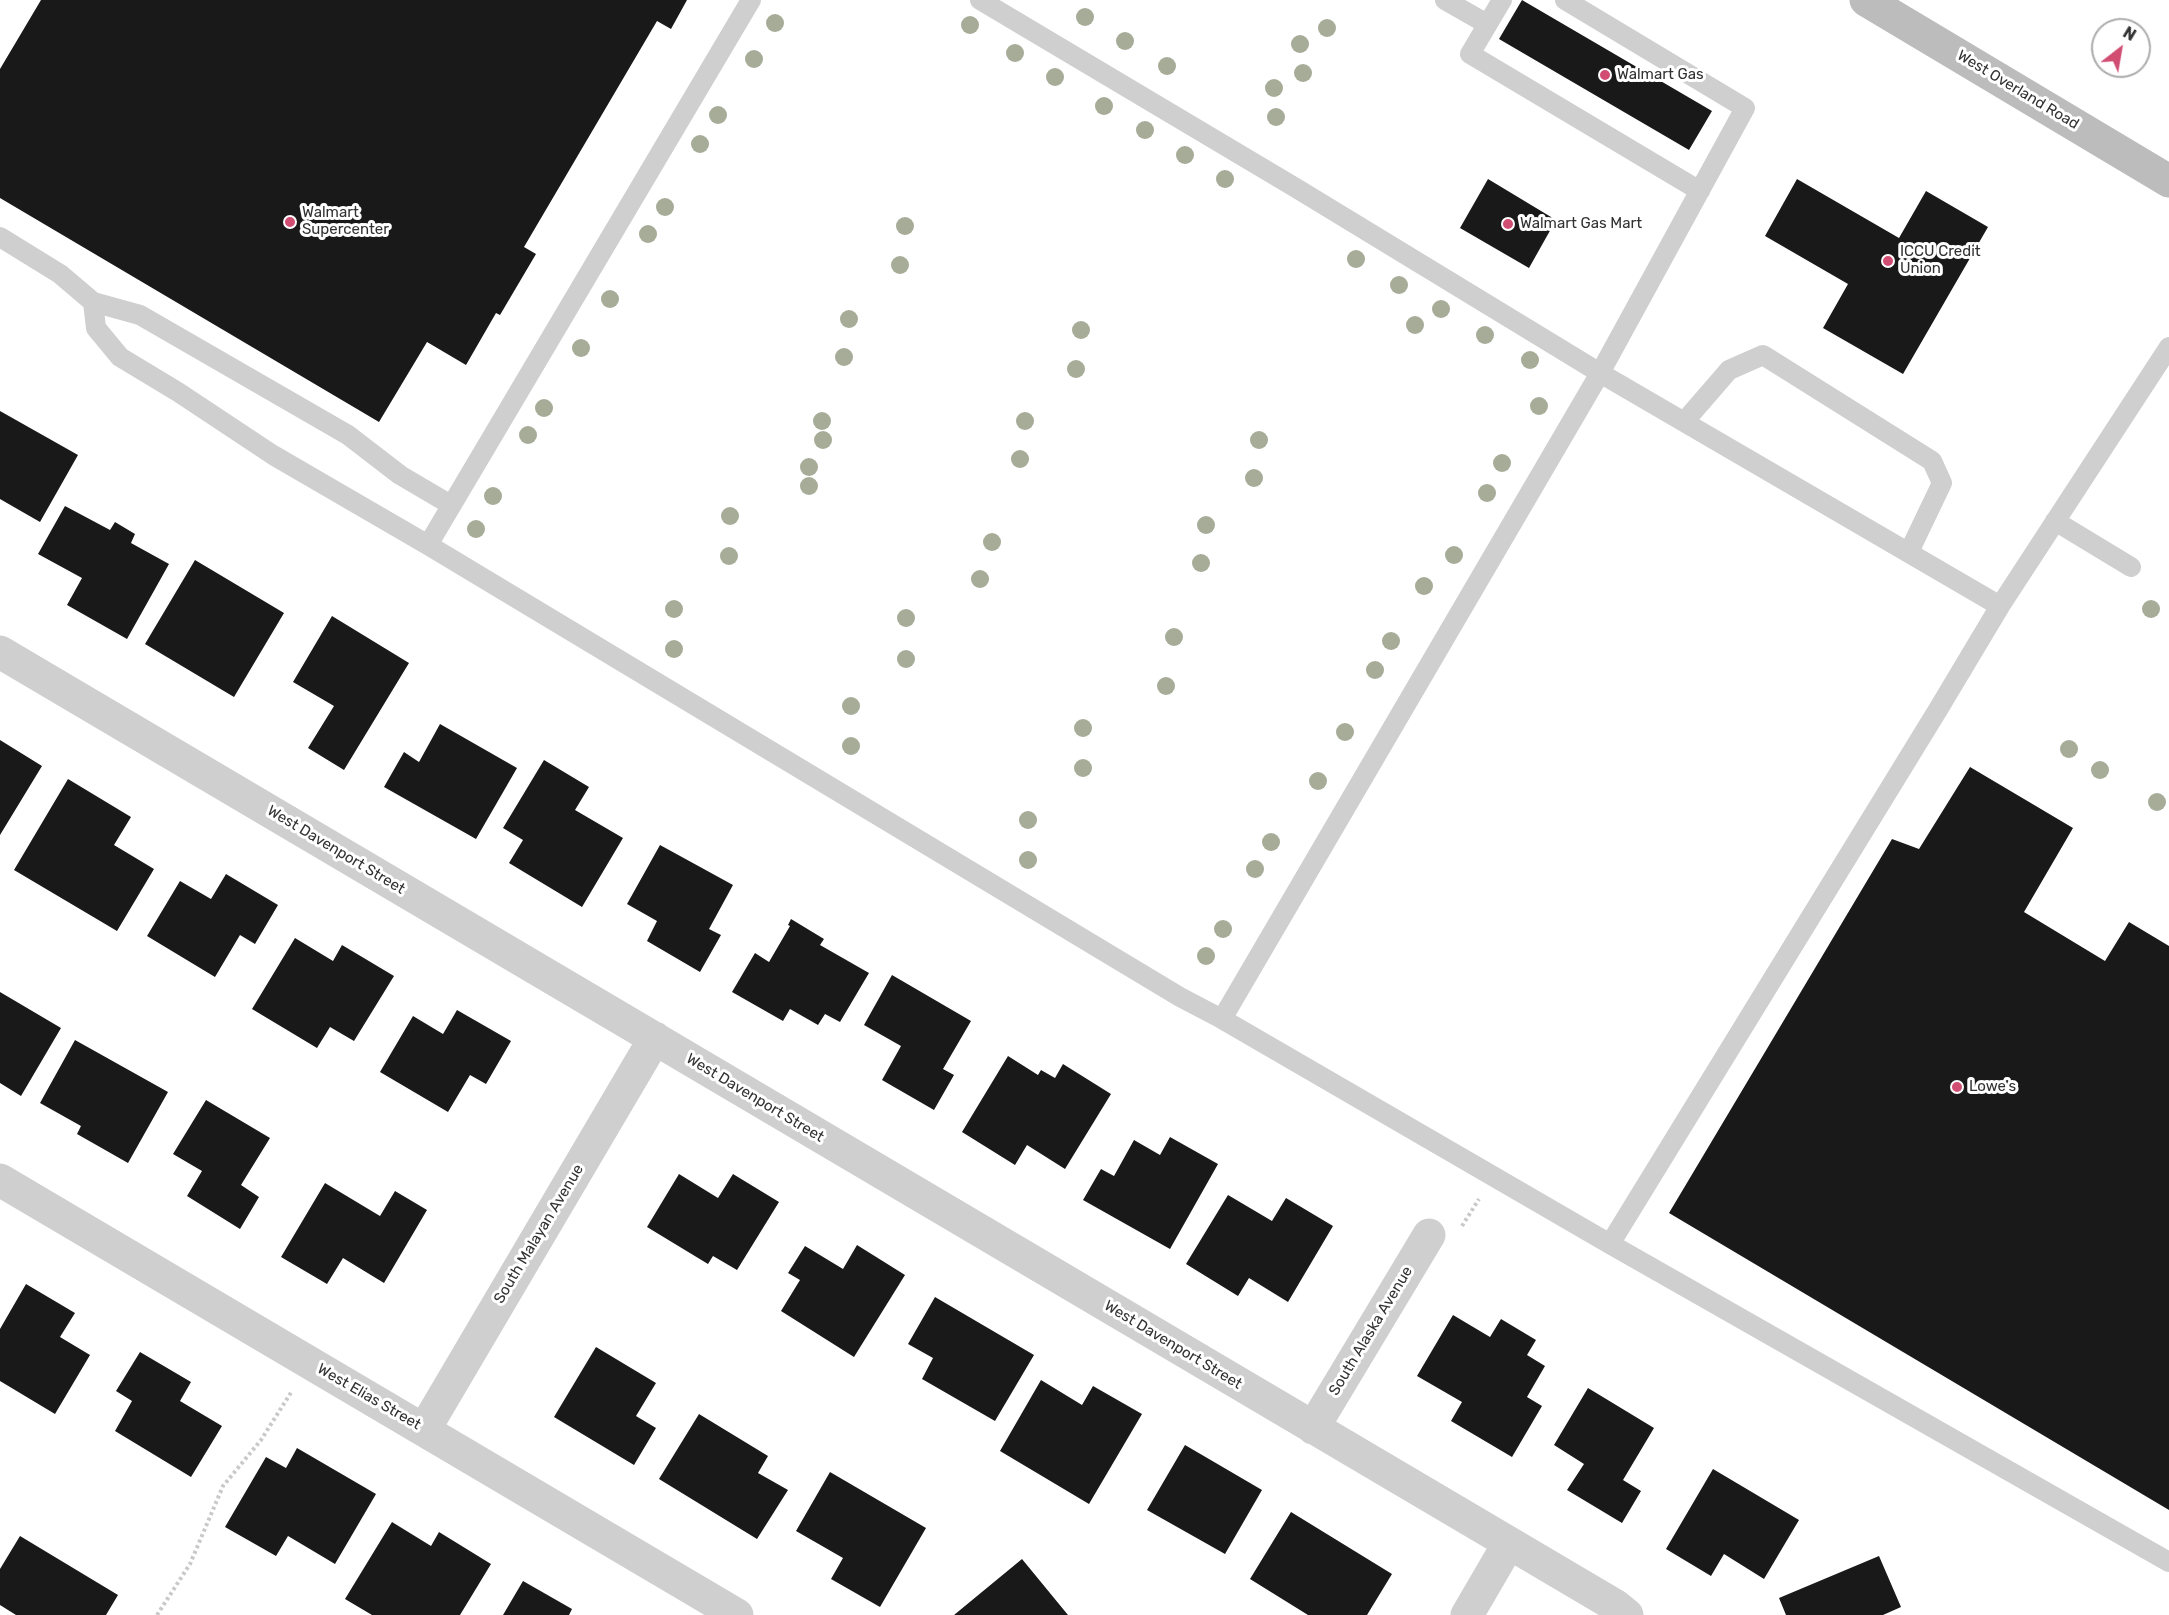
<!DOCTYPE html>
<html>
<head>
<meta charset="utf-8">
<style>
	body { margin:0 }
	#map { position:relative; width:2169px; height:1615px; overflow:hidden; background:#fff; font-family:Rubik,sans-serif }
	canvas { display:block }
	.north { position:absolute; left:2091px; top:18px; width:60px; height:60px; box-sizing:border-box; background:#fff; border:2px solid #adadad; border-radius:50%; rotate:31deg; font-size:16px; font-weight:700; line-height:24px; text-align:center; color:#323232 }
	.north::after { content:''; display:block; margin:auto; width:21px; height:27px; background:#d14d72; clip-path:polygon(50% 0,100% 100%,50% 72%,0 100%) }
</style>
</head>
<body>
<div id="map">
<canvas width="2169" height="1615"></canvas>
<div class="north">N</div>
</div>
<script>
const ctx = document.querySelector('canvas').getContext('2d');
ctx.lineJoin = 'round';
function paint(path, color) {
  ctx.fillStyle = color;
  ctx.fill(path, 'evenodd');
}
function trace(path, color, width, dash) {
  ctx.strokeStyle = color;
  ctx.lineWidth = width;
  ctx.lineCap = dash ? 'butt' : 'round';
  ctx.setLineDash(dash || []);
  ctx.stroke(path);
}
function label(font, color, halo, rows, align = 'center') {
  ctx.font = font + ' Rubik,sans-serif';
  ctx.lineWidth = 6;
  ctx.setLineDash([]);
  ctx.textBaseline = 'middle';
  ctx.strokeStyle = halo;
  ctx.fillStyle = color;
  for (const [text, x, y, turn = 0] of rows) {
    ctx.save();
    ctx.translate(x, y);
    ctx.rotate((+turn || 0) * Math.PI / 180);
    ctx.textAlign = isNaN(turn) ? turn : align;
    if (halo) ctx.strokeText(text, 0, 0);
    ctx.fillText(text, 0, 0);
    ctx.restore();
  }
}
paint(new Path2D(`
	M41,0H687L671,29L657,21L524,247L536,254L500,315L496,313L466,365L427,342L379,422L0,198V69Z
	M1522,0L1712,111L1689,150L1499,39Z
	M1488,179L1556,220L1529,268L1460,228Z
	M1797,179L1899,238L1926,191L1988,227L1903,374L1823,328L1848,284L1765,236Z
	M0,411L78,455L40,522L0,499Z
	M65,506L110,530L115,522L135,534L131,543L169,564L127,639L67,605L82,578L38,554Z
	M195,560L284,613L234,697L145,644Z
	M332,616L409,663L344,770L308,748L334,706L293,682Z
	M440,724L517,768L476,839L384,787L404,752L419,762Z
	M0,740L42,766L0,835Z
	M544,760L589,787L575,810L623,838L582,907L509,863L523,840L503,828Z
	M1970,767L2073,828L2024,912L2105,961L2129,922L2169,946V1510L1669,1213L1892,839L1919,849Z
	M68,779L131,817L114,845L154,869L117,931L14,870Z
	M660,845L733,885L709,929L721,935L700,972L647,941L657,921L627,904Z
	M226,874L278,905L255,944L240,935L215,977L147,936L180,881L211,899Z
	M791,919L824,939L820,945L869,973L840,1022L825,1014L818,1025L790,1009L783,1021L732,992L755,953L769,962L790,926L788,925Z
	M295,938L333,961L342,945L394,976L354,1041L330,1027L317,1048L252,1009Z
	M892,975L971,1021L943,1069L954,1075L934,1110L882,1080L901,1046L864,1025Z
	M0,992L61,1028L21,1096L0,1083Z
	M457,1010L511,1041L486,1084L470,1075L448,1112L380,1072L413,1016L443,1034Z
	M75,1040L168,1092L128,1163L77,1134L81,1126L40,1103Z
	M1008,1056L1038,1075L1041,1070L1055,1078L1063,1064L1111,1094L1065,1169L1027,1145L1015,1165L962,1132Z
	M206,1100L270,1138L241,1185L259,1197L240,1229L187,1196L202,1171L173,1154Z
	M1170,1137L1218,1164L1170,1249L1083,1200L1101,1169L1114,1176L1134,1140L1160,1155Z
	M679,1174L718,1198L733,1174L779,1202L737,1270L713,1256L708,1264L647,1227Z
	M325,1183L380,1216L395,1191L427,1210L384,1283L343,1258L327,1284L281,1257Z
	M1228,1195L1272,1221L1286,1198L1333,1226L1288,1302L1249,1278L1238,1296L1186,1264Z
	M857,1245L905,1275L854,1357L781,1311L800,1280L788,1273L805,1246L843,1269Z
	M26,1284L75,1313L60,1337L90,1355L55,1414L0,1381V1329Z
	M935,1297L1034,1355L995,1421L922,1379L933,1358L908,1344Z
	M1453,1315L1490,1337L1501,1319L1536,1340L1527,1355L1545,1366L1527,1397L1542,1406L1512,1457L1451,1421L1462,1402L1417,1376Z
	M596,1347L656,1383L636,1416L656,1428L634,1465L554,1417Z
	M140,1352L191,1382L180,1401L222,1426L191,1477L115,1431L132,1401L116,1391Z
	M1041,1380L1082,1405L1093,1386L1142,1414L1089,1504L1000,1451Z
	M1588,1388L1654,1428L1623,1480L1641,1491L1622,1523L1567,1490L1584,1464L1554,1445Z
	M699,1414L768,1456L758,1473L788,1490L757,1539L659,1479Z
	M1185,1445L1262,1490L1225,1554L1147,1510Z
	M297,1448L376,1494L335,1564L288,1536L276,1556L225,1527L266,1457L286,1468Z
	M1713,1469L1799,1520L1764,1579L1724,1554L1711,1576L1666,1549Z
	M830,1472L926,1528L880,1607L831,1579L843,1558L796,1531Z
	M1291,1512L1392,1574L1367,1615H1308L1250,1579Z
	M392,1522L431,1546L439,1532L491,1564L460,1615H372L345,1599Z
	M20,1536L118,1595L106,1615H16L0,1605V1569Z
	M1879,1556L1901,1607L1883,1615H1786L1779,1598Z
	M1022,1559L1068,1615H954Z
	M523,1581L572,1609L569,1615H503Z`), '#191919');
trace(new Path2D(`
	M1462,1226L1479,1199
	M157,1615L190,1564L223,1486L261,1440L292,1391`), '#c9c9c9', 4, [3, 3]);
trace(new Path2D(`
	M980,0L1296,188L1600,373L2000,606
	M1445,0L1487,24
	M1502,0L1470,54L1700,191
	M0,237L60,274L93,302L96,328L120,357L178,392L273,455L428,545L1180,997L1222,1019L1610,1244L2169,1562
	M93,302L140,315L348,435L400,475L451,505
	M1684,422L1729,370L1763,355L1932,461L1942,483L1909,552
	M2055,521L2131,567
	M428,545L751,0
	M1222,1019L1600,373L1745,108L1565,0
	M1610,1244L1939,708L2000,606L2169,347`), '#cfcfcf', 20);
trace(new Path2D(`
	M0,652L1616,1606L1627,1615
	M0,1180L737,1615
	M1313,1428L1429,1235
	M424,1430L655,1038
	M1467,1615L1509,1543`), '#cfcfcf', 33);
trace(new Path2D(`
	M1866,0L2169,181`), '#bcbcbc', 33);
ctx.fillStyle = '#a6ac98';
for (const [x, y] of [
	[1085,17],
	[775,23],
	[970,25],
	[1327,28],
	[1125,41],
	[1300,44],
	[1015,53],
	[754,59],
	[1167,66],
	[1303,73],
	[1055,77],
	[1274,88],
	[1104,106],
	[718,115],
	[1276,117],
	[1145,130],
	[700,144],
	[1185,155],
	[1225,179],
	[665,207],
	[905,226],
	[648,234],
	[1356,259],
	[900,265],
	[1399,285],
	[610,299],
	[1441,309],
	[849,319],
	[1415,325],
	[1081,330],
	[1485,335],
	[581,348],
	[844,357],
	[1530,360],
	[1076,369],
	[1539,406],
	[544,408],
	[822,421],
	[1025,421],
	[528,435],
	[823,440],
	[1259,440],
	[1020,459],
	[1502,463],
	[809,467],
	[1254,478],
	[809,486],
	[1487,493],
	[493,496],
	[730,516],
	[1206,525],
	[476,529],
	[992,542],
	[1454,555],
	[729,556],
	[1201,563],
	[980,579],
	[1424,586],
	[674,609],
	[2151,609],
	[906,618],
	[1174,637],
	[1391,641],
	[674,649],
	[906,659],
	[1375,670],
	[1166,686],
	[851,706],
	[1083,728],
	[1345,732],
	[851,746],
	[2069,749],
	[1083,768],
	[2100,770],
	[1318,781],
	[2157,802],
	[1028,820],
	[1271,842],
	[1028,860],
	[1255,869],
	[1223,929],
	[1206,956]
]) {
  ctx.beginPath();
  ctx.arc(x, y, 9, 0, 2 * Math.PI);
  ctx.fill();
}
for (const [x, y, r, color] of [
	[1605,75,6,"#d14d72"],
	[290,222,6,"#d14d72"],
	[1508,224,6,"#d14d72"],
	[1888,261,6,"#d14d72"],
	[1957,1087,6,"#d14d72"]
]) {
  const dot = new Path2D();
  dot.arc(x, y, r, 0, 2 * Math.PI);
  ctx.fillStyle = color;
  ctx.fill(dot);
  trace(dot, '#fff', 2);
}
label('15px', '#323232', '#fff', [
	["Walmart Gas",1617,75],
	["Walmart",302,213],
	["Supercenter",302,230],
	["Walmart Gas Mart",1520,224],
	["ICCU Credit",1900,252],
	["Union",1900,269],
	["Lowe's",1969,1087]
], 'left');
label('15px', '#323232', '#fff', [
	["West Overland Road",2018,90,31],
	["West Davenport Street",336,850,31],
	["West Davenport Street",755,1098,31],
	["South Malayan Avenue",539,1234,-59],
	["South Alaska Avenue",1371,1331,-59],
	["West Davenport Street",1173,1345,31],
	["West Elias Street",369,1397,30]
]);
</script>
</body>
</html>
